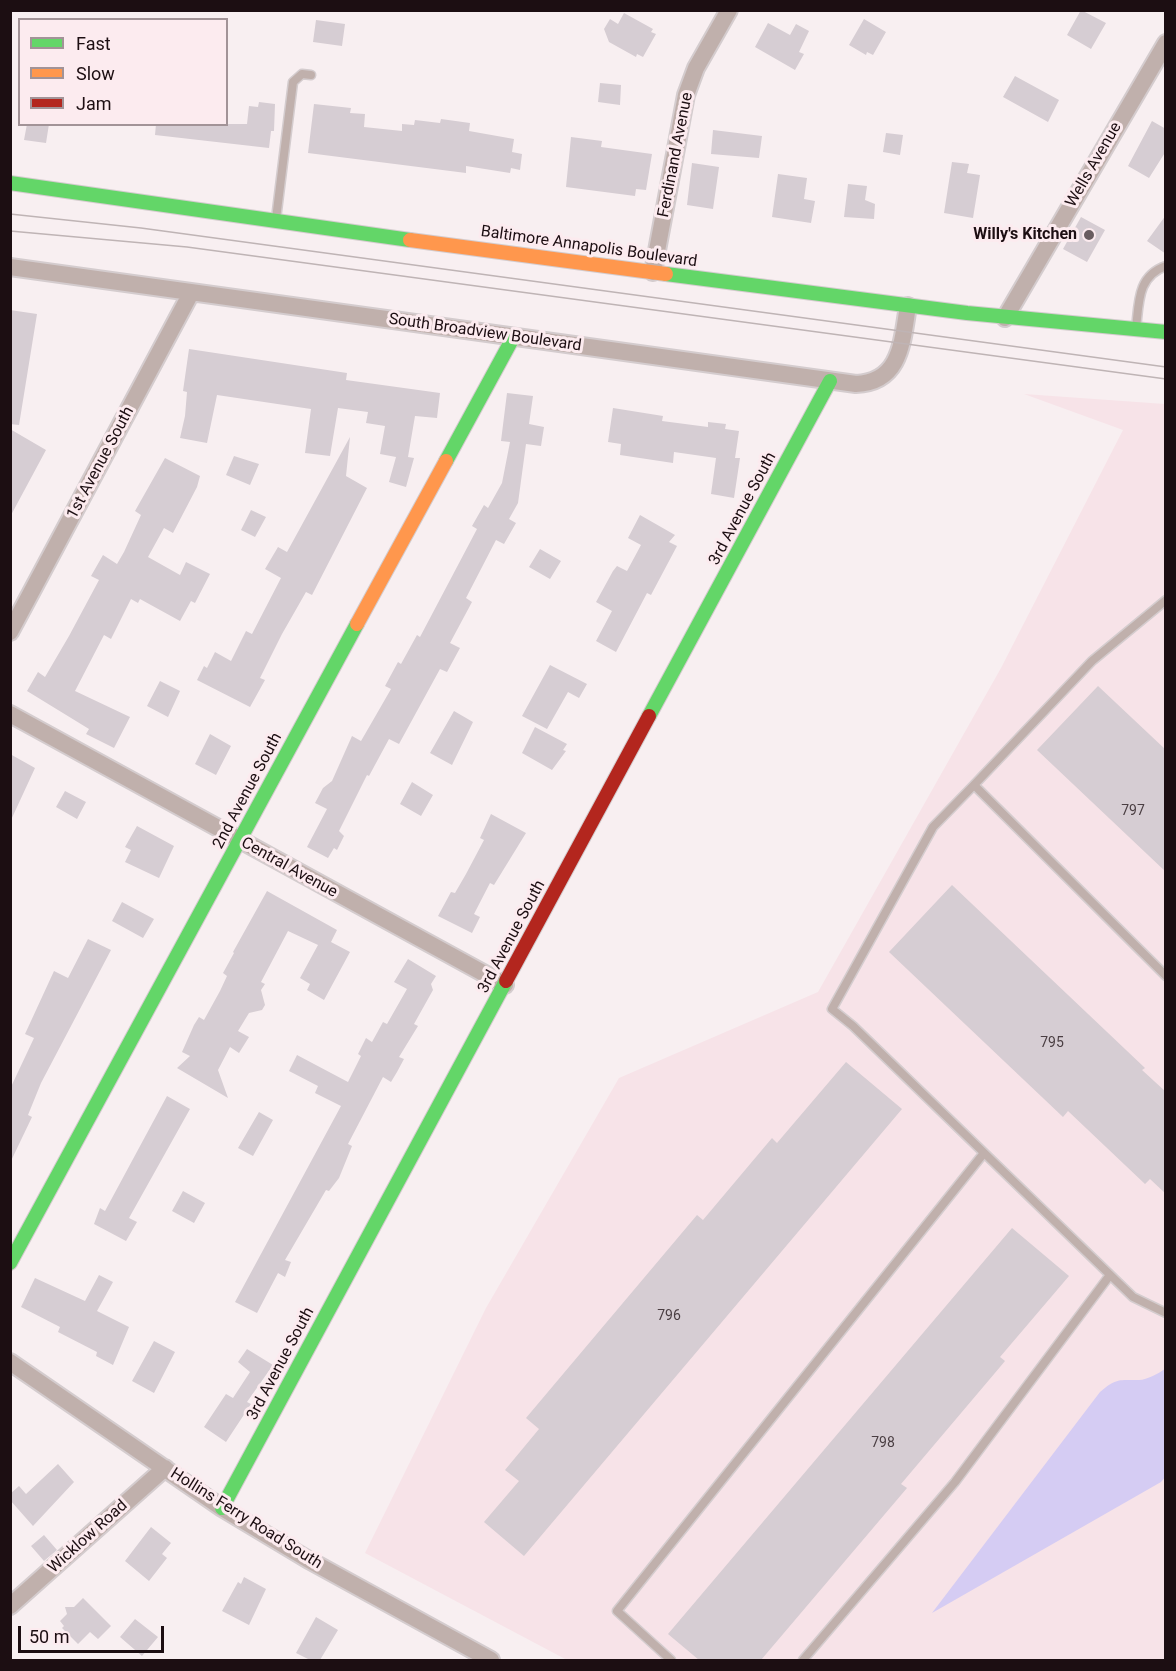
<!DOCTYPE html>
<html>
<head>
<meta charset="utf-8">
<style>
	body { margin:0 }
	#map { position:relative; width:1176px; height:1671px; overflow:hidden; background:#f8eff1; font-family:Roboto,sans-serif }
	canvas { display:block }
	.frame { position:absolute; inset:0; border:12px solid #1c0e12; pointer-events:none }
	.legend { position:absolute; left:18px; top:18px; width:210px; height:108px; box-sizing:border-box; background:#fcebef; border:2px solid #a29397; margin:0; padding:8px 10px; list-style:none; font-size:18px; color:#1c0e12 }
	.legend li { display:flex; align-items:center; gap:12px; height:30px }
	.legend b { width:30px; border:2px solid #a29397 }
	.scale { position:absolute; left:18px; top:1626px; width:146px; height:27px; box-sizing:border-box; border:3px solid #1c0e12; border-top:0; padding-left:8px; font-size:18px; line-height:21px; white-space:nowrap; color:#1c0e12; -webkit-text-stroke:4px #fcebef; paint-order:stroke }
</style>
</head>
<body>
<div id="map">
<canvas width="1176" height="1671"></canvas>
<div class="frame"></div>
<ul class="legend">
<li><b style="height:8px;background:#63d668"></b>Fast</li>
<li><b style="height:8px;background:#ff974d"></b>Slow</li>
<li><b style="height:8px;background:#b3261e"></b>Jam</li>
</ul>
<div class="scale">50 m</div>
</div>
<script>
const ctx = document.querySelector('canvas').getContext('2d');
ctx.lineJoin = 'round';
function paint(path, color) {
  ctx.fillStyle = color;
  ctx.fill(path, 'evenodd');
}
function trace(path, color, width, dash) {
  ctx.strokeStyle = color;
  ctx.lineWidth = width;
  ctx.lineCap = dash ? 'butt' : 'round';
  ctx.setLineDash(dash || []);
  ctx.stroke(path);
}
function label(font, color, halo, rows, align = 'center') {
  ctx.font = font + ' Roboto,sans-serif';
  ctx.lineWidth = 6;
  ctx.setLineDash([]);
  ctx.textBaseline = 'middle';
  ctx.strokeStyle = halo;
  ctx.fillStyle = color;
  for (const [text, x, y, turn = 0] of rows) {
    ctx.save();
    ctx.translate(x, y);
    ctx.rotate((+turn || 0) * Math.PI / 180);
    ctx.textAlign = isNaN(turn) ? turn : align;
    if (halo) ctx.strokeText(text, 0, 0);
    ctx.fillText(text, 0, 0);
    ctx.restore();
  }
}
paint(new Path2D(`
	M1024,394L1165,404V1660H567L365,1553L486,1308L619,1078L818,992L1001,668L1123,430Z`), '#f7e3e8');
paint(new Path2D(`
	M1165,1369L1166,1476L1161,1482L932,1613L1100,1392C1116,1378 1119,1380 1139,1380C1147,1380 1159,1373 1165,1369Z`), '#d5ccf3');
paint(new Path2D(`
	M1081,10L1106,23L1091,49L1067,35Z
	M624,13L653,29L651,32L656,34L643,57L637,54L636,57L609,42L604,29L610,19L618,24Z
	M864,19L886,32L873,55L867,52L866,55L849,45Z
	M316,20L345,24L342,46L313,42Z
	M768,23L790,35L796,24L809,31L799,52L804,54L795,70L755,47Z
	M1015,76L1059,100L1048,122L1003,97Z
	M600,83L621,85L620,105L598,102Z
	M259,102L275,104L274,131H271L269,148L155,135L156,124H247L249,106L258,107Z
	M314,104L351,108L350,113L365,114L364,127L402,131V124L414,125L415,120L440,123L441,119L470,123L469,131L514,139L512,152L522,154L520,170L511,168L510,173L466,166V173L308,153Z
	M1152,121L1166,129V151L1149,178L1128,166Z
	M27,124H49L46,143L24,140Z
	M713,130L762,136L759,158L711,154Z
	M886,133L903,135L900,155L883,152Z
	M571,137L602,141L601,147L652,154L646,190L636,189L635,196L566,187Z
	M952,162L969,164L967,173L980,175L973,218L944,213Z
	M692,163L719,167L713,209L687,205Z
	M778,174L807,178L804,199L815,201L811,223L772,217Z
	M848,184L867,186L865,200L875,204L874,219L844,217Z
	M1166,215V254L1147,241Z
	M1081,217L1105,230L1087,262L1063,249Z
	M10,310L37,314L19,425L10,424Z
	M189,349L347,373L346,380L440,393L437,418L415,416L408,457L414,458L406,487L389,482L396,457L380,454L385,426L366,423L368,412L338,408L330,456L305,453L311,409L217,395L207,443L180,438L185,416L187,392L183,391Z
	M507,393L533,396L529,424L544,427L541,446L526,444L518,503L509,519L516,523L504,544L496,540L466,598L472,602L450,643L460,648L447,672L440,669L399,744L389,739L369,776L367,775L339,831L344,836L337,850L334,848L328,858L307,847L327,809L315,803L323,788L332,781L352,736L361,741L372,722L391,689L385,686L398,662L401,664L417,635L420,637L477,529L472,526L484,505L488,508L502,483L510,442L501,441Z
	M613,408L663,416L662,421L708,427V422L726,424L725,429L739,431L735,458H740L734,498L711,494L716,458L674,452L673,463L620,455L621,444L608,442Z
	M10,429L46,450L10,517Z
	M350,437L346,476L367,488L312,595L306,592L282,634L260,678L265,680L250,707L197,680L204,666L207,668L215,652L231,661L246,631L252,634L281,578L265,569L278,547L287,552Z
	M234,456L259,464L250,485L226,475Z
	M165,458L200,476L197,487L173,533L164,528L148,557L180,575L186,562L210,574L195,603L191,601L180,621L140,599L138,603L131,599L111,639L104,635L75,691L130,717L114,748L86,734L89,729L27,691L38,672L45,677L69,636L99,580L91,576L103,555L117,564L124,552L141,515L135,511Z
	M251,510L266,517L255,537L241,530Z
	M640,515L675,535L669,542L677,546L651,595L647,593L616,652L596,641L612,611L596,602L613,571L617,566L627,571L641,545L628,538Z
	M540,549L561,561L550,579L529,567Z
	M550,665L587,684L579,698L568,692L547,729L522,716Z
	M160,681L180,691L168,717L147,706Z
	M1098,686L1166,750V872L1037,750Z
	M454,711L473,722L452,765L430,753Z
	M535,727L567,744L563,750L566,751L552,770L522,753Z
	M210,734L231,746L216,775L195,764Z
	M10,754L35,768L11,820H10Z
	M412,782L433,795L421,816L400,804Z
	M65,791L86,802L77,819L56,807Z
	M491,814L526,833L494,885L490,883L474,914L480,917L472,933L438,916L451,892L455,893L466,874L484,840L480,838Z
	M137,826L174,846L159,878L125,862L131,850L125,847Z
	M952,885L1145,1068L1142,1070L1166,1092V1194L1150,1179L1145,1184L1068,1111L1063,1117L889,952Z
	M267,891L337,930L331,942L350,952L324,1000L307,990L310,984L300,978L318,945L288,931L261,982L265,984L261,990L265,1005L262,1010L249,1013L238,1031L249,1037L239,1053L230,1047L218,1070L228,1098L177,1068L190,1056L182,1052L194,1025L199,1017L204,1020L220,991L227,976L223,973L234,953L233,952Z
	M122,902L154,919L143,938L112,921Z
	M88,939L111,950L41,1083L28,1115L32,1117L10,1163V1089L34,1038L25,1034L54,971L68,978Z
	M408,959L436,976L431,984L433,990L414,1024L418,1026L399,1057L404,1059L397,1072L391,1082L383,1077L348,1144L352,1146L339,1178L329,1191L326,1190L285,1260L291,1262L285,1277L278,1273L257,1313L235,1302L341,1106L315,1093L318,1086L289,1071L297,1055L348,1082L361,1056L358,1054L366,1038L372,1042L383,1022L387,1024L407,989L394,982Z
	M846,1062L902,1109L524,1556L484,1522L519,1481L505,1470L539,1429L526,1418L697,1215L703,1220L772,1138L777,1143Z
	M167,1096L190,1109L129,1218L137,1222L126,1241L94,1224L100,1208L105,1211Z
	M259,1112L273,1120L253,1156L238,1148Z
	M183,1191L205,1203L194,1223L172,1211Z
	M1012,1228L1069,1276L1000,1357L1005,1361L1000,1367L901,1484L907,1488L761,1660H699L668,1634Z
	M99,1275L113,1282L97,1311L129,1327L113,1365L96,1356L97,1352L58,1332L60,1327L21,1307L35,1278L85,1301Z
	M154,1341L175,1352L154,1393L132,1381Z
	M247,1349L273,1365L247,1402L251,1404L226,1442L204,1427L226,1394L233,1398L250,1372L238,1362Z
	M58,1464L74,1482L33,1526L10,1500V1494L19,1486L26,1494Z
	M151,1527L171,1543L162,1554L167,1558L149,1581L125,1561Z
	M44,1535L57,1550L44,1561L31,1546Z
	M244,1577L266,1589L249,1625L222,1611L238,1582L241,1584Z
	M83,1598L111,1626L98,1639L90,1632L78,1644L62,1628L64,1626L60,1621L67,1614L65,1607H74Z
	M316,1617L338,1630L320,1660H310L296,1653Z
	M135,1619L158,1637L142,1656L120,1637Z`), '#d6cdd3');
const lane = new Path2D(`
	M276,219L293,82L302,74L311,75
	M1136,329C1139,303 1137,276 1166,266
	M1166,600L1092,661L974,785L1166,976
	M974,785L933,827L832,1009L853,1026L1133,1297L1166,1313
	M671,1660L617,1611L984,1153
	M803,1660L955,1482L1110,1275`);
const street = new Path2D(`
	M10,267L856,384C901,382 902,342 908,306
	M653,272L686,95L696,68L729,10
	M1005,318L1166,43
	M10,632L191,293
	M10,714L505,985
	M10,1362L222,1508L307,1559L491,1660
	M10,1606L165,1468`);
const fast = new Path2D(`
	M10,183L410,240
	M666,274L967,313L1166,332
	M446,461L514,336
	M649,716L830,381
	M10,1263L357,624
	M222,1508L506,981`);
const slow = new Path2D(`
	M410,240L666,274
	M357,624L446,461`);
const jam = new Path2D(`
	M506,981L649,716`);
trace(lane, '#d4ccce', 11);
trace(street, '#d4ccce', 20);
trace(fast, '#d4ccce', 16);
trace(slow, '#d4ccce', 16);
trace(jam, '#d4ccce', 16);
trace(lane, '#c0b0ac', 8);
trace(street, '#c0b0ac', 16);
trace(fast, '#63d668', 14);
trace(slow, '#ff974d', 14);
trace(jam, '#b3261e', 14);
trace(new Path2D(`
	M10,214L141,228L1166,367
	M10,231L187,247L1166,379`), '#bfb4b5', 1.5);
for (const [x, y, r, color] of [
	[1089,235,6,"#695d60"]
]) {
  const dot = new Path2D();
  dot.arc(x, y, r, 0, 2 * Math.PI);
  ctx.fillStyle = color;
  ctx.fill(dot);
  trace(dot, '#fcebef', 2);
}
label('14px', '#4a3e42', null, [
	["797",1133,811],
	["795",1052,1043],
	["796",669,1316],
	["798",883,1443]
]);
label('16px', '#1c0e12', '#fcebef', [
	["Ferdinand Avenue",676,155,-79],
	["Wells Avenue",1094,165,-60],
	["Baltimore Annapolis Boulevard",589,247,8],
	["South Broadview Boulevard",485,333,8],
	["1st Avenue South",101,463,-62],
	["3rd Avenue South",743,509,-62],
	["2nd Avenue South",248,791,-62],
	["Central Avenue",289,868,29],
	["3rd Avenue South",512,937,-62],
	["3rd Avenue South",281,1364,-62],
	["Hollins Ferry Road South",246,1519,32],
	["Wicklow Road",88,1537,-42]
]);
label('bold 16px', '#1c0e12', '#fcebef', [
	["Willy's Kitchen",1077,235]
], 'right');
</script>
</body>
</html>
